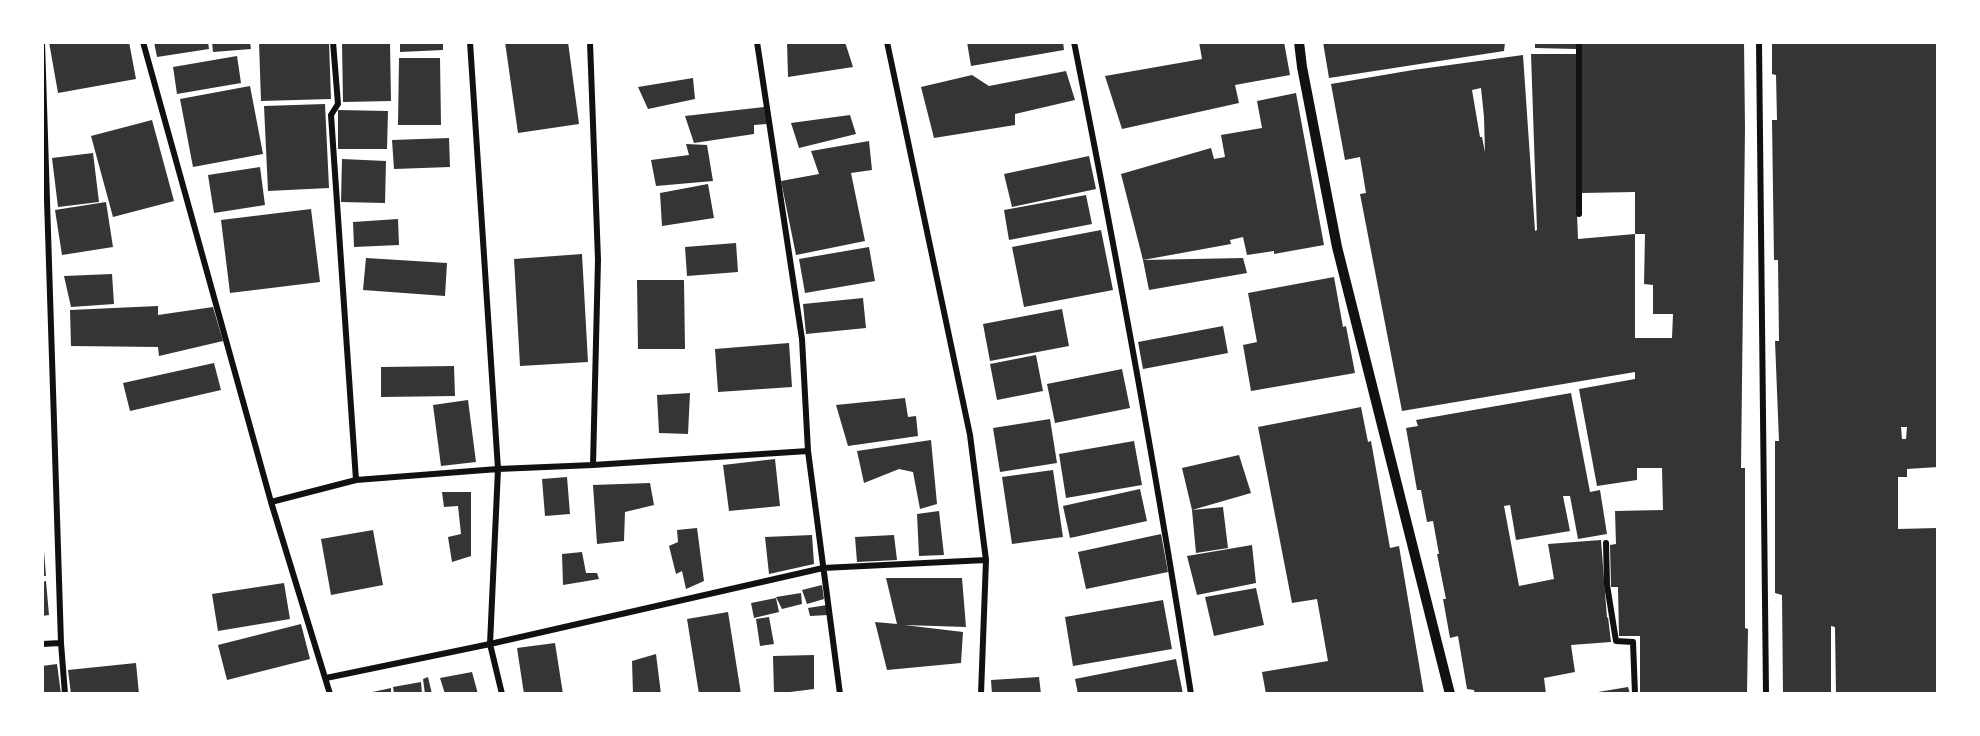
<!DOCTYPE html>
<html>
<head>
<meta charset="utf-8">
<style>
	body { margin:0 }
	#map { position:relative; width:1980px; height:736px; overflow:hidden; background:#fff; font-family:"Roboto Serif",serif }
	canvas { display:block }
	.frame { position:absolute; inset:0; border:44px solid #fff; pointer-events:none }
</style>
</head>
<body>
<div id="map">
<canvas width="1980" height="736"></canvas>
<div class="frame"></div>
</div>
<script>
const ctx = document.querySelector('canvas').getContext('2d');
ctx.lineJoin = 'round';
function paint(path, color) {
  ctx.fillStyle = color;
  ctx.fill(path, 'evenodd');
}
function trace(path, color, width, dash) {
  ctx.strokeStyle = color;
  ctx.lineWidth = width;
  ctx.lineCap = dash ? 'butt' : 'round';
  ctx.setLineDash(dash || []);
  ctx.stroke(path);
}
paint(new Path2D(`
	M49,42H129L136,79L58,93Z
	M154,42H208L209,49L157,57Z
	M212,42H250L251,49L213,52Z
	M259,42H329L331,99L261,101Z
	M342,42H390L391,101L343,102Z
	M400,42H443V50L400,52Z
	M505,42H568L579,124L518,133Z
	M787,42H845L853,67L788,77Z
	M967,42H1063L1064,50L971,66Z
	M1199,42H1284L1290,75L1235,85L1239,103L1122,129L1105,76L1202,59Z
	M1323,42H1505L1504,51L1329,78Z
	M1535,42H1576V49L1535,48Z
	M1581,42H1744L1745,128L1741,468H1745V628L1748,629L1747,694H1640V636H1619L1618,587H1611L1610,545L1616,544L1615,511L1663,510L1662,468H1637V480L1597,486L1579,389L1635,379V372L1402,411L1360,194L1366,193L1360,157L1345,160L1331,84L1413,70L1523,55L1535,231L1537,230L1531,54H1576V188L1578,239L1635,234V338H1672L1673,314H1653V285L1644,284L1645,234H1635V192L1582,193ZM1481,88L1484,117L1485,152L1482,137H1480L1472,90Z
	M1772,42H1938V467L1907,469V477H1898V529L1938,528V694H1836L1835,627L1831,626V694H1783L1782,595L1775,593V441H1779L1775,341H1779L1778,260H1774L1772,120H1777L1776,75L1772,74ZM1901,427H1907L1906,439H1902Z
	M237,56L241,83L177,94L173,67Z
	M399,58H440L441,125H398Z
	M1066,71L1075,100L1015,114V125L934,138L921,87L972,75L989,86Z
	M693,78L695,99L648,109L638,87Z
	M250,86L263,154L193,167L180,99Z
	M1296,93L1324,245L1274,254V251L1247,255L1243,237L1230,240L1231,244L1143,260L1121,174L1211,148L1214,159L1225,157L1221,135L1262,128L1257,101Z
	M325,104L329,188L268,191L264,106Z
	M764,107L767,124L754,125V134L694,143L685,116Z
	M338,110L388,111L387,149H338Z
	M850,115L856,134L799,148L791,123Z
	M152,120L174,201L113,217L91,136Z
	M449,138L450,167L394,169L392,140Z
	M869,141L872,170L851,173L865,241L796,255L781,181L819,174L811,151Z
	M686,144L707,145L713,181L656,186L651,160L689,155Z
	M93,153L99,202L58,207L52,158Z
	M1089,156L1096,189L1012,207L1004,174Z
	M342,159L386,161L385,203L341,202Z
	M260,167L265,205L214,213L208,175Z
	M708,184L714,218L662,226L660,193Z
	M1086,195L1092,224L1009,240L1004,210Z
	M106,202L113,247L62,255L55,210Z
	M311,209L320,282L230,293L221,220Z
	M398,219L399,245L354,247L353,222Z
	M1101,230L1113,290L1024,307L1012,247Z
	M736,243L738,272L687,276L685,247Z
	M869,247L875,281L805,293L799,259Z
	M582,254L588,362L520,366L514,259Z
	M366,258L447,263L445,296L363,290Z
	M1243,258L1247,273L1149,290L1143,260Z
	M112,274L114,304L71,307L64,276Z
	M1334,277L1343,327L1346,326L1355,373L1251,391L1243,345L1257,342L1248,293Z
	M637,280H684L685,349H638Z
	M863,298L866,328L806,334L803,304Z
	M158,306V315L213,307L223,341L159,356L158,347L71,346L70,310Z
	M1062,309L1069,346L990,361L983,324Z
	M1223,326L1228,353L1143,369L1138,342Z
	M789,343L792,387L718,392L715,349Z
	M1036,355L1043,391L997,400L990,364Z
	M214,363L221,390L130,411L123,383Z
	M454,366L455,396L381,397V367Z
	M1122,369L1130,408L1055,423L1047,384Z
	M690,393L688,434L659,433L657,395Z
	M1571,393L1590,492L1600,490L1607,534L1578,539L1570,496H1563L1570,531L1516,540L1510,505L1504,506L1519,586L1554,579L1548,544L1601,540L1607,618L1608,617L1611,642L1571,645L1575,672L1544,678L1546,694H1475L1474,690L1467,689L1458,636L1450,638L1443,599H1446L1437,554H1439L1433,521L1427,522L1421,490H1417L1406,428L1418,426L1416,420Z
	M905,398L908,417L916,416L918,436L848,446L836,405Z
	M468,400L476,462L441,466L433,405Z
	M1361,407L1368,442L1371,441L1390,548L1399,546L1424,694H1266L1262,672L1328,661L1317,599L1292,603L1258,427Z
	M1050,419L1057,463L1000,472L993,428Z
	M931,440L937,504L920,509L913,472L899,469L864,483L857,451Z
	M1134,441L1142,485L1066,498L1059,454Z
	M1239,455L1251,493L1192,510L1223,507L1228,548L1196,553L1192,510L1182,468Z
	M775,459L780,506L729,511L723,465Z
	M1053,470L1063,537L1012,544L1002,477Z
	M567,477L570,514L545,516L542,479Z
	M650,483L654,505L625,512L624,541L597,544L593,485Z
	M1140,489L1147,521L1070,538L1063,506Z
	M442,492H471V556L452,562L448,537L461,534L458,506L444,507Z
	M939,511L944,555L919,556L917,514Z
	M697,528L704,581L686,589L682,571L676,574L669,546L678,542L677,530Z
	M373,530L383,585L331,595L321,539Z
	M1161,534L1168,572L1086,589L1078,552Z
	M812,535L814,564L769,574L765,537Z
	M894,535L897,560L857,562L855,537Z
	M1252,545L1256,583L1197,595L1187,556Z
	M42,551H44L46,576H42Z
	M582,552L586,573H597L599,579L563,585L562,554Z
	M886,578H962L966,627L904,625L963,632L961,663L887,670L875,622L897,624Z
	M46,581L49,615L42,616V582Z
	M284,583L290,619L218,631L212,594Z
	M822,585L824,599L807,604L802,590Z
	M1256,588L1264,625L1214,636L1205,597Z
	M801,593L802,604L782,609L776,597Z
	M776,598L779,612L754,618L751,603Z
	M1163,600L1172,649L1073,666L1065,617Z
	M827,605L828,615L810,616L808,608Z
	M728,612L741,694H699L687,619Z
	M769,617L774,644L760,646L756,619Z
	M301,624L310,659L227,680L218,645Z
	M555,643L563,694H524L517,648Z
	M656,654L661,694H633L632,661Z
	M814,655V689L774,694L773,656Z
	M1176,659L1183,694H1078L1075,679Z
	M136,663L139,694H71L68,670Z
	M57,664L61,694H42V666Z
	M472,672L478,694H445L440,678Z
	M428,677L432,694H425L423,679Z
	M1039,677L1041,694H992L991,680Z
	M421,682L422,694H394L393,687Z
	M1628,687L1630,694H1593L1592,693Z
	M391,688V694H368V693Z`), '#353535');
trace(new Path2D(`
	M42,42L61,643L65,694
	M143,42L271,502L330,694
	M333,42L338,104L331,115L356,480
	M470,42L498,469L490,644L502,694
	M590,42L598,260L593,465
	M757,42L802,339L808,451L840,694
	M887,42L970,435L986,560L981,694
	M1074,42C1117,258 1157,476 1191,694
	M1579,42V214
	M1759,42L1766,694
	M271,502L356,480L498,469L593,465L808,451
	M1606,543L1607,585L1616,641L1633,642L1635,694
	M42,644L61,643
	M326,678L490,644L823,568L986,560`), '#111', 6);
trace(new Path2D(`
	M1299,42L1302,67L1337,247L1450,694`), '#111', 10);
</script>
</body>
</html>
